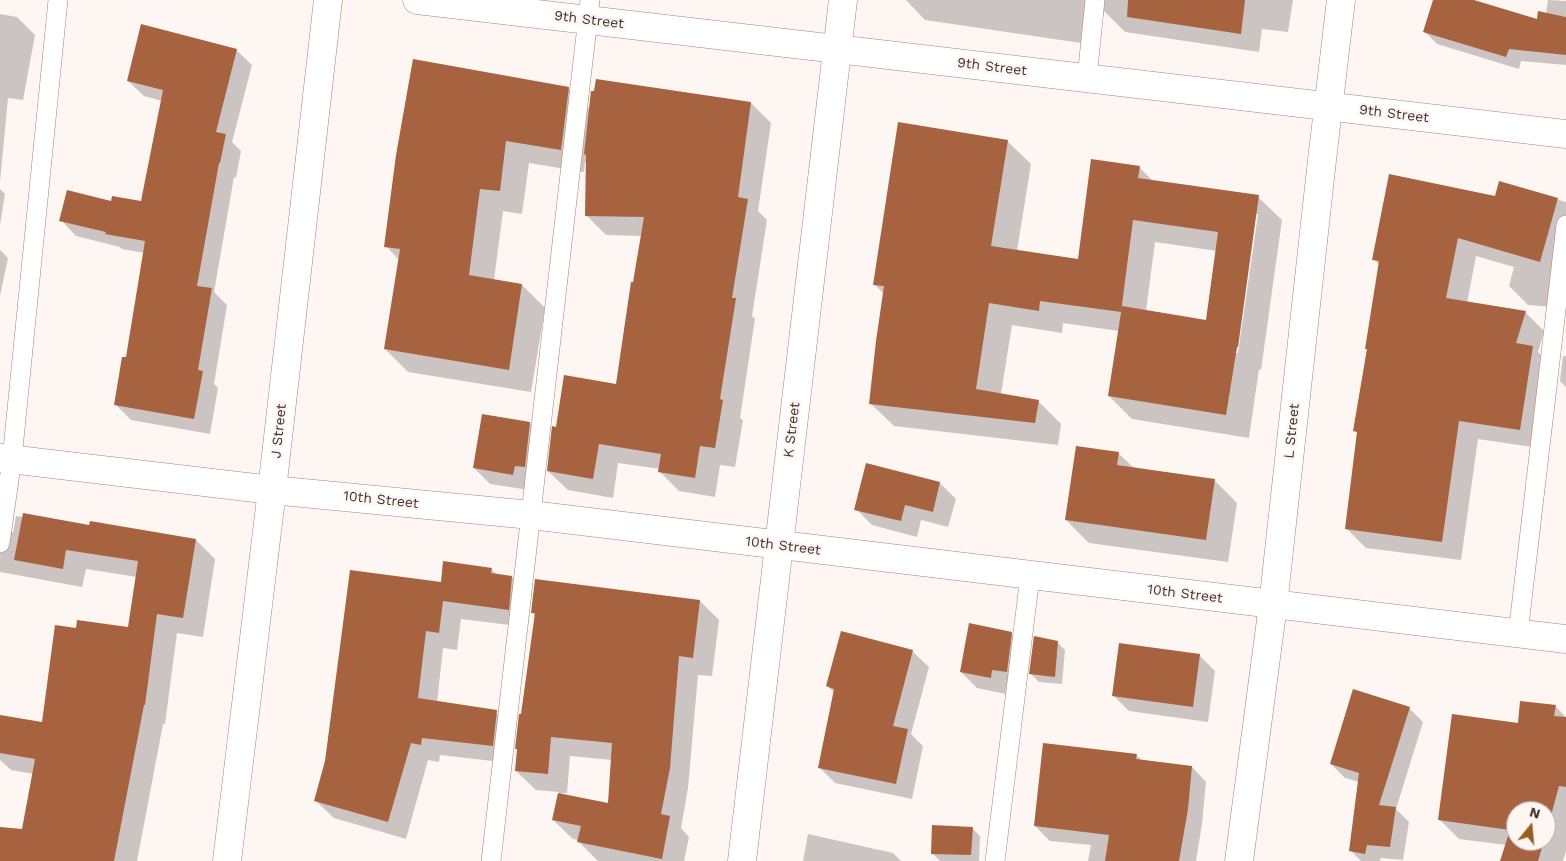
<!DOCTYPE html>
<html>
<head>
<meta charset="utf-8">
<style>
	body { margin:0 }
	#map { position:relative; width:1566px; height:861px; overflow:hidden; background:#fef6f3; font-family:"Work Sans",sans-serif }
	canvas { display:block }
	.north { position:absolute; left:1506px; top:801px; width:50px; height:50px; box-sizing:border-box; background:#fef6f3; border:1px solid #b3a8a4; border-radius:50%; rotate:17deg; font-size:14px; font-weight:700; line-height:20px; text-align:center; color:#42342d }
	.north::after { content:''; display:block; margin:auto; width:18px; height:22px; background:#9a5e21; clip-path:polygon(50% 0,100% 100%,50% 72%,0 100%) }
</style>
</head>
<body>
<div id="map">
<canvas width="1566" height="861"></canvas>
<div class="north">N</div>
</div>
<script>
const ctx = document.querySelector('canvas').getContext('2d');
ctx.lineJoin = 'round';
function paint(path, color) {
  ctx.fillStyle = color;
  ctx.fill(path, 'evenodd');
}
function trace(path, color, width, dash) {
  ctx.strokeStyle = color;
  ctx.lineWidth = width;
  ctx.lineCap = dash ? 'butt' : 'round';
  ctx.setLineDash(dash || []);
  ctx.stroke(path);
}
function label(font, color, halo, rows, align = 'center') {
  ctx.font = font + ' "Work Sans",sans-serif';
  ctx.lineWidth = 5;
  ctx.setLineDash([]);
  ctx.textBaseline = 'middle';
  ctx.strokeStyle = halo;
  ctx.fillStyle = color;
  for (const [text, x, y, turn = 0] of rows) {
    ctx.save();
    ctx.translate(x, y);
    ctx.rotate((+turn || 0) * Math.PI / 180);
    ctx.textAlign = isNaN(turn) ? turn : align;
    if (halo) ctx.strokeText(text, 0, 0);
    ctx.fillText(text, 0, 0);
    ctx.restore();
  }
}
paint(new Path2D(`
	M906,0H1293L1288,32L1262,29L1259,52L1125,32L1104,11L1101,28L1088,44L925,20Z
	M1434,0H1470L1538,21L1546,14L1548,0L1566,1V65L1521,61L1519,69L1437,44L1424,31Z
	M0,14L17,17L35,35L23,100L8,98L0,182Z
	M236,50L252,65L232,142L241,151L236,178L234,177L214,292L227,305L214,384L218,388L210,434L131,420L115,404L127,359L145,253L122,249L120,247L76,236L61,220L112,203L142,202L162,101L144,96L128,81Z
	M568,88L590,110L751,103L771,123L758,211L767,220L752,316L755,319L740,418L743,420L735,467L720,465L715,497L679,491L659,471L660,469L618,463L613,498L568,490L548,471L557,428L617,386L642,236L606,235L586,215L587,163L585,162L584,172L529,163L522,214L503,211L494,280L522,285L545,308L531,392L408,372L385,349L399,260L386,246L398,155Z
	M1007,141L1031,164L1017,251L1079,261L1139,167L1154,182L1258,197L1282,220L1261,370L1259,369L1249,438L1132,419L1109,396L1119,331L1063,323L1062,333L1012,325L1001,394L1038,401L1061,424L1058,445L894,426L870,403L884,294L874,284ZM1255,214H1258L1238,353H1236ZM1155,242L1217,251L1207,321L1146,311Z
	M1500,183L1566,202V308L1528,305L1509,286L1514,267L1476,256L1467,303L1525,312L1544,331L1538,352L1558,371L1555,396L1547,395L1539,448L1478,439L1461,560L1366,548L1347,529L1358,434L1355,430L1379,265L1374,259L1496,197Z
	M0,189L5,194L0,225Z
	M0,250L8,258L0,296Z
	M1563,356H1566V387L1560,381Z
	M530,423L545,439L529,490L490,484L474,468Z
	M1118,453L1134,468L1214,480L1237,503L1228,562L1089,543L1066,520Z
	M940,483L956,499L948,527L921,520L917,537L872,525L856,509Z
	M16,516L196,540L215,559L203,637L177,633L165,724H163L137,861H0V828L23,830L34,774L11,770L0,760V716L43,724L77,629H129L137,577L86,569L82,587L0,572V558H1L0,557V519L13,533Z
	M491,569L497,575L512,577L530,595L526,627L461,619L457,650L443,648L437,703L496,712L514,730L510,763L440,755L439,762L428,760L406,839L334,818L316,801L442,583Z
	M700,601L719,620L712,676L698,675L688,788L681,828L689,837L684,861H598L579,842V840L573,839L553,820L559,792L536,790L516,771L522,715L535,616L532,612ZM570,756L612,760L609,804L561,795V793H567Z
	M842,632L913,652L929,667L911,734L923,746L912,799L835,783L819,767L835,693L827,686Z
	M1011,633L1027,649L1006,694L977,688L961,672Z
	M1057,642L1065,650L1062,684L1039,682L1031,674Z
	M1199,655L1215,671L1208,722L1129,711L1114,696Z
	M1555,706L1566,717V851L1563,861H1502L1506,845L1459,839L1439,819L1519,724ZM1516,811H1546V841H1516Z
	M1409,708L1423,722L1396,809L1409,822L1403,860L1381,858L1380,861H1361L1350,850L1359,782L1345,778L1331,764Z
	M1136,755L1143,761L1192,767L1206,782L1202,824L1196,861H1088L1091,845L1050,841L1035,826Z
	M972,828L980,836L979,861H940L932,853Z
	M808,834L893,853L901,861H803Z`), '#0003');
paint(new Path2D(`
	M1128,0H1245L1241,34L1127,17Z
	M1433,0H1474L1537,19L1538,11L1566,17V55L1509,49L1506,57L1423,32Z
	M141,24L237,49L216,132L226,134L220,163H219L197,286L212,288L198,370L203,371L194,419L114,405L122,357H126L145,241L105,234L106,232L59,221L67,190L111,201L112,196L141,201L163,90L127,81Z
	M413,59L569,87L561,150L506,141L500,191L480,189L469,275L522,284L509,370L384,349L400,249L384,247L396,155Z
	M596,79L751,102L738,197L748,199L732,298H736L720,399L723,400L715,448L700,446L695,478L658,472L661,454L599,444L593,479L547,471L552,426L556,427L564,375L616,384L631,282H633L644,217L585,216L586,155L584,154L591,91H594Z
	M898,122L1008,140L991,246L1078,259L1091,159L1140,166L1138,178L1259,195L1238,347H1237L1226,415L1108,396L1122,306L1206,320L1218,232L1133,220L1121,312L1040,301L1039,311L989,303L976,389L1039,400L1035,423L869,404L876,341L884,286L873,285Z
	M1389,174L1495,196L1499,181L1558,198L1540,262L1458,238L1446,298L1526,311L1516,343L1533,346L1520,430L1459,421L1442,542L1345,529L1357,432L1353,431L1367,349H1365L1379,261L1372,260Z
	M482,414L530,422L525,467L515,466L513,475L473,468Z
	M1076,446L1119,452L1117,465L1215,479L1206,540L1065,520Z
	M866,463L940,482L933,512L905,505L901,521L854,510Z
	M23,513L89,525L90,521L196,539L183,618L157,614L145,705H144L114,861H0V827L22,829L35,759L0,753V715L42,722L55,625L76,628L77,620L128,627L138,561L66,550L63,569L14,560Z
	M443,561L492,568L491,573L512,576L509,610L443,601L439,633L426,631L418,698L497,710L493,746L422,738L421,745L411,743L388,822L314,801L325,761L350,570L441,582Z
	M535,579L700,600L693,658L679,656L670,768L661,814L670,816L662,859L577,842L581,826L552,820L558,793L608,803L612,743L551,737L548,774L515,771L517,749H515L519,714H521L535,613H531Z
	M969,623L1012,632L1007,672L992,670L991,678L960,672Z
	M841,631L913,650L893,726L908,729L896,784L818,768L834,689L826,686Z
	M1034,636L1058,641L1055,677L1029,674Z
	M1119,643L1200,654L1193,707L1112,696Z
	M1353,689L1410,707L1379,805L1396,807L1390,847L1367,845L1365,854L1349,851L1359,773L1330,764Z
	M1520,701L1556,705L1554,716L1566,717V787L1559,786L1546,834V811H1516V841H1544L1538,861H1500L1510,830L1438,820L1452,714L1518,723Z
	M1043,743L1137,754L1136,759L1192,766L1188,809L1179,861H1105L1109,835L1034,826Z
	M932,825L973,827L971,855L931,854Z`), '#a76240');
const lane = new Path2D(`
	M1087,78L1095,0
	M0,543L12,459L58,0
	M1518,634L1566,225
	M491,861L590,0
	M995,861L1030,576`);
const street = new Path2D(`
	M417,0L1566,134
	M0,458L272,490L531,515L1566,639
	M1239,861L1273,605L1322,160L1341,0`);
const secondary = new Path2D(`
	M227,861L272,490L328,0
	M742,861L843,0`);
trace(lane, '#a48474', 20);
trace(street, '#a48474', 29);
trace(secondary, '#a48474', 29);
trace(lane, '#fff', 19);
trace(street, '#fff', 28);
trace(secondary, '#fff', 28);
label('14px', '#42342d', '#fef6f3', [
	["9th Street",589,20,7],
	["9th Street",992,67,7],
	["9th Street",1394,114,7],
	["K Street",792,430,-83],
	["J Street",279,431,-84],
	["L Street",1292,431,-84],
	["10th Street",381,500,6],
	["10th Street",783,546,7],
	["10th Street",1185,594,7]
]);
</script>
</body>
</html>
